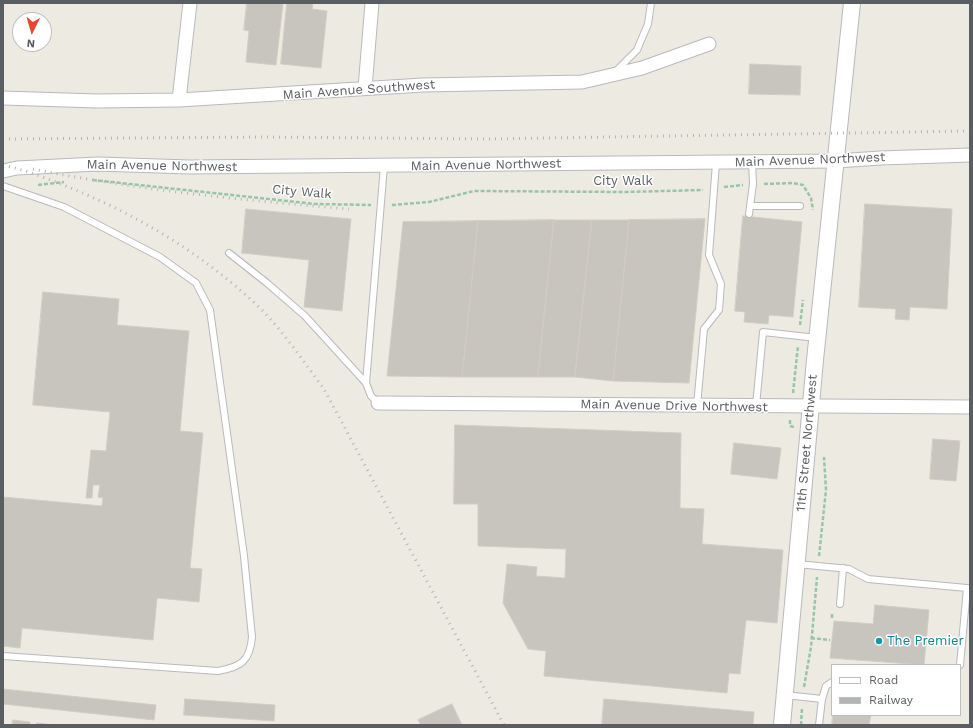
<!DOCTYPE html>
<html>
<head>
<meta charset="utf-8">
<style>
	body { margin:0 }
	#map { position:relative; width:973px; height:728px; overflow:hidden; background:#edebe1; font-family:"Work Sans",sans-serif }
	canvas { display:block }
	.frame { position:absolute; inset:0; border:4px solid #5a5d62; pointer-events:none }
	.legend { position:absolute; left:831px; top:664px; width:130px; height:52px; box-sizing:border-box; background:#fff; border:1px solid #bdbec0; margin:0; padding:5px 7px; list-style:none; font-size:12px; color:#5a5d62 }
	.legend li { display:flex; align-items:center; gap:8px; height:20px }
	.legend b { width:20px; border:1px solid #bdbec0 }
	.north { position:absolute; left:12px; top:12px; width:40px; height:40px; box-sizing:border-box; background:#fff; border:1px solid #bdbec0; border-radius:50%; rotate:185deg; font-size:11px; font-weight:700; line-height:16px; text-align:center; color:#5a5d62 }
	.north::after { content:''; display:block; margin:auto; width:14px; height:18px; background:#e6472e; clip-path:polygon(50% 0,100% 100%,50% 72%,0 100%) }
</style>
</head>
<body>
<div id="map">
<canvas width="973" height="728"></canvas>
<div class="frame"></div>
<ul class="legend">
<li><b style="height:5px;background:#fff"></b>Road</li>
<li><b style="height:5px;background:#b3b4b4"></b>Railway</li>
</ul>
<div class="north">N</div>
</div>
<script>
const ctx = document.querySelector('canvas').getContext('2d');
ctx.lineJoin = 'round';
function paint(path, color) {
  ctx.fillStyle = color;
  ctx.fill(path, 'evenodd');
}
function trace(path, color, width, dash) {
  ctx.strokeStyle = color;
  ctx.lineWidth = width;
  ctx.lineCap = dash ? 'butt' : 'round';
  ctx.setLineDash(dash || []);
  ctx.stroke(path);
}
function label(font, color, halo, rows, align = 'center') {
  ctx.font = font + ' "Work Sans",sans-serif';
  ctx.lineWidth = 3;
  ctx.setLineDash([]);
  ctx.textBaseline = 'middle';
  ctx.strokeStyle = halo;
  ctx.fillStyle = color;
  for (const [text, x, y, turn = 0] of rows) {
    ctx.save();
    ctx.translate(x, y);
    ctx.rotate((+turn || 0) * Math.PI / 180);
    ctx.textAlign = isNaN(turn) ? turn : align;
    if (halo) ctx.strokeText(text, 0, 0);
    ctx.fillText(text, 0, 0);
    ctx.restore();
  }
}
const building = new Path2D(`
	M247,3H283L276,65L246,62L249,31L244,30Z
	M287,3H313L312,9L327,11L321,68L281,64Z
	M750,64L801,66L800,95L749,94Z
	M865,204L952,209L947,309L910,307L909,320L895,319L896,309L859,307Z
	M246,209L351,219L342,311L304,307L309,260L242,253Z
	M743,216L802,222L793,317L769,315L768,324L744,322L745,312L735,311Z
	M705,219L689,383L613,381L629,220Z
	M554,220H592L575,377H538Z
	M554,220L538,377H462L478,221Z
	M592,220H629L613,381L575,377Z
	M478,221L462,377L387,376L403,222Z
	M43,292L119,299L117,325L189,331L180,431L203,433L190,568L202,569L199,602L157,598L153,640L22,628L20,648L3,646V497L102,506L103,498L98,497L100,485H93L92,498H86L91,450L106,451L110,412L33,405Z
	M455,425L681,433L680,508L704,509L702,544L783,550L777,623L746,620L740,674L729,673L727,693L544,676L546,651L528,649L503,603L507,564L537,567L536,576L565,578L566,549L478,546V504H454Z
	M933,439L960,441L956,481L930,479Z
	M734,443L781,448L777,479L731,474Z
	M875,605L929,610L924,665L830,658L834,621L873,624Z
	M3,689L156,705L154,720L3,704Z
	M185,699L275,705L274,721L184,715Z
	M604,699L754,712L753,725H602Z
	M452,704L462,725H421L418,720Z
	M833,715H871L869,725H832Z
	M13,720L30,722V725H12Z
	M37,723L55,725H36Z`);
paint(building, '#c8c5bf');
trace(building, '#d1cdc0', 1);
const service = new Path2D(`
	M616,71L637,50L648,24L651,3
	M3,186L64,207L160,257L196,283L210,310L244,556L252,637C250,661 241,667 218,671L3,656
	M750,206H800
	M749,214L753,184L752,162
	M229,253L267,283L305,316L366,383
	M378,403L371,396L366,383L384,166
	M697,406L704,329L719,310L721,284L709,255L716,163
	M756,406L763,332L817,338
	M797,564L849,569L868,579L967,588L960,665
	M840,604L843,568
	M785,695L822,699L819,725
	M822,699L826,686L832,682`);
const minor = new Path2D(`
	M365,88L372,3
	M3,98L97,101L179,100L423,85L582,82L642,68L709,44
	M179,100L190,3
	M3,171L17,168L98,164L189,167L835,161L881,158L970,155
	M378,403L970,407`);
const tertiary = new Path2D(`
	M782,725L815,360L852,3`);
trace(service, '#b7b9be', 8);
trace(minor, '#b7b9be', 15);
trace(tertiary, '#b7b9be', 18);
trace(new Path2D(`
	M93,180L315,204L371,205
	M764,184L793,183L803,185L811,198L813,210
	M38,185L64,182
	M724,187L743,185
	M392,205L429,202L474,191L625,192L703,190
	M800,325L803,300
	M793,393L798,346
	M790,420V426L794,427
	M819,556L826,490L824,457
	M832,618V612
	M811,638L830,640
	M804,687L811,647L817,577
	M801,725L802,708`), '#97c5a7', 2.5, [4, 2]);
trace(service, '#fff', 6);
trace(minor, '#fff', 13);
trace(tertiary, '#fff', 16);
trace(new Path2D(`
	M3,139L261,137L487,139L970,131
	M3,165C24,170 44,177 63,185C137,214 205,255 262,310C285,334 304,362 324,389L504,725
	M33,169C136,190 244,200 349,209`), '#b3b4b4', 3, [1, 5]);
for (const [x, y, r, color] of [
	[879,641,4,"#0f9aa8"]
]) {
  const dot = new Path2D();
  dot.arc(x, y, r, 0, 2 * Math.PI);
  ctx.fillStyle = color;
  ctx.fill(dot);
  trace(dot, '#fff', 1.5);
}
label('13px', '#5a5d62', '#fff', [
	["Main Avenue Southwest",359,90,-4],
	["Main Avenue Northwest",810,160,-2],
	["Main Avenue Northwest",486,165,-1],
	["Main Avenue Northwest",162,166,1],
	["City Walk",623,181],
	["City Walk",302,192,5],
	["Main Avenue Drive Northwest",674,406,1],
	["11th Street Northwest",807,443,-85]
]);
label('13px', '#0d838f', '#fff', [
	["The Premier",887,641]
], 'left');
</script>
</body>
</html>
